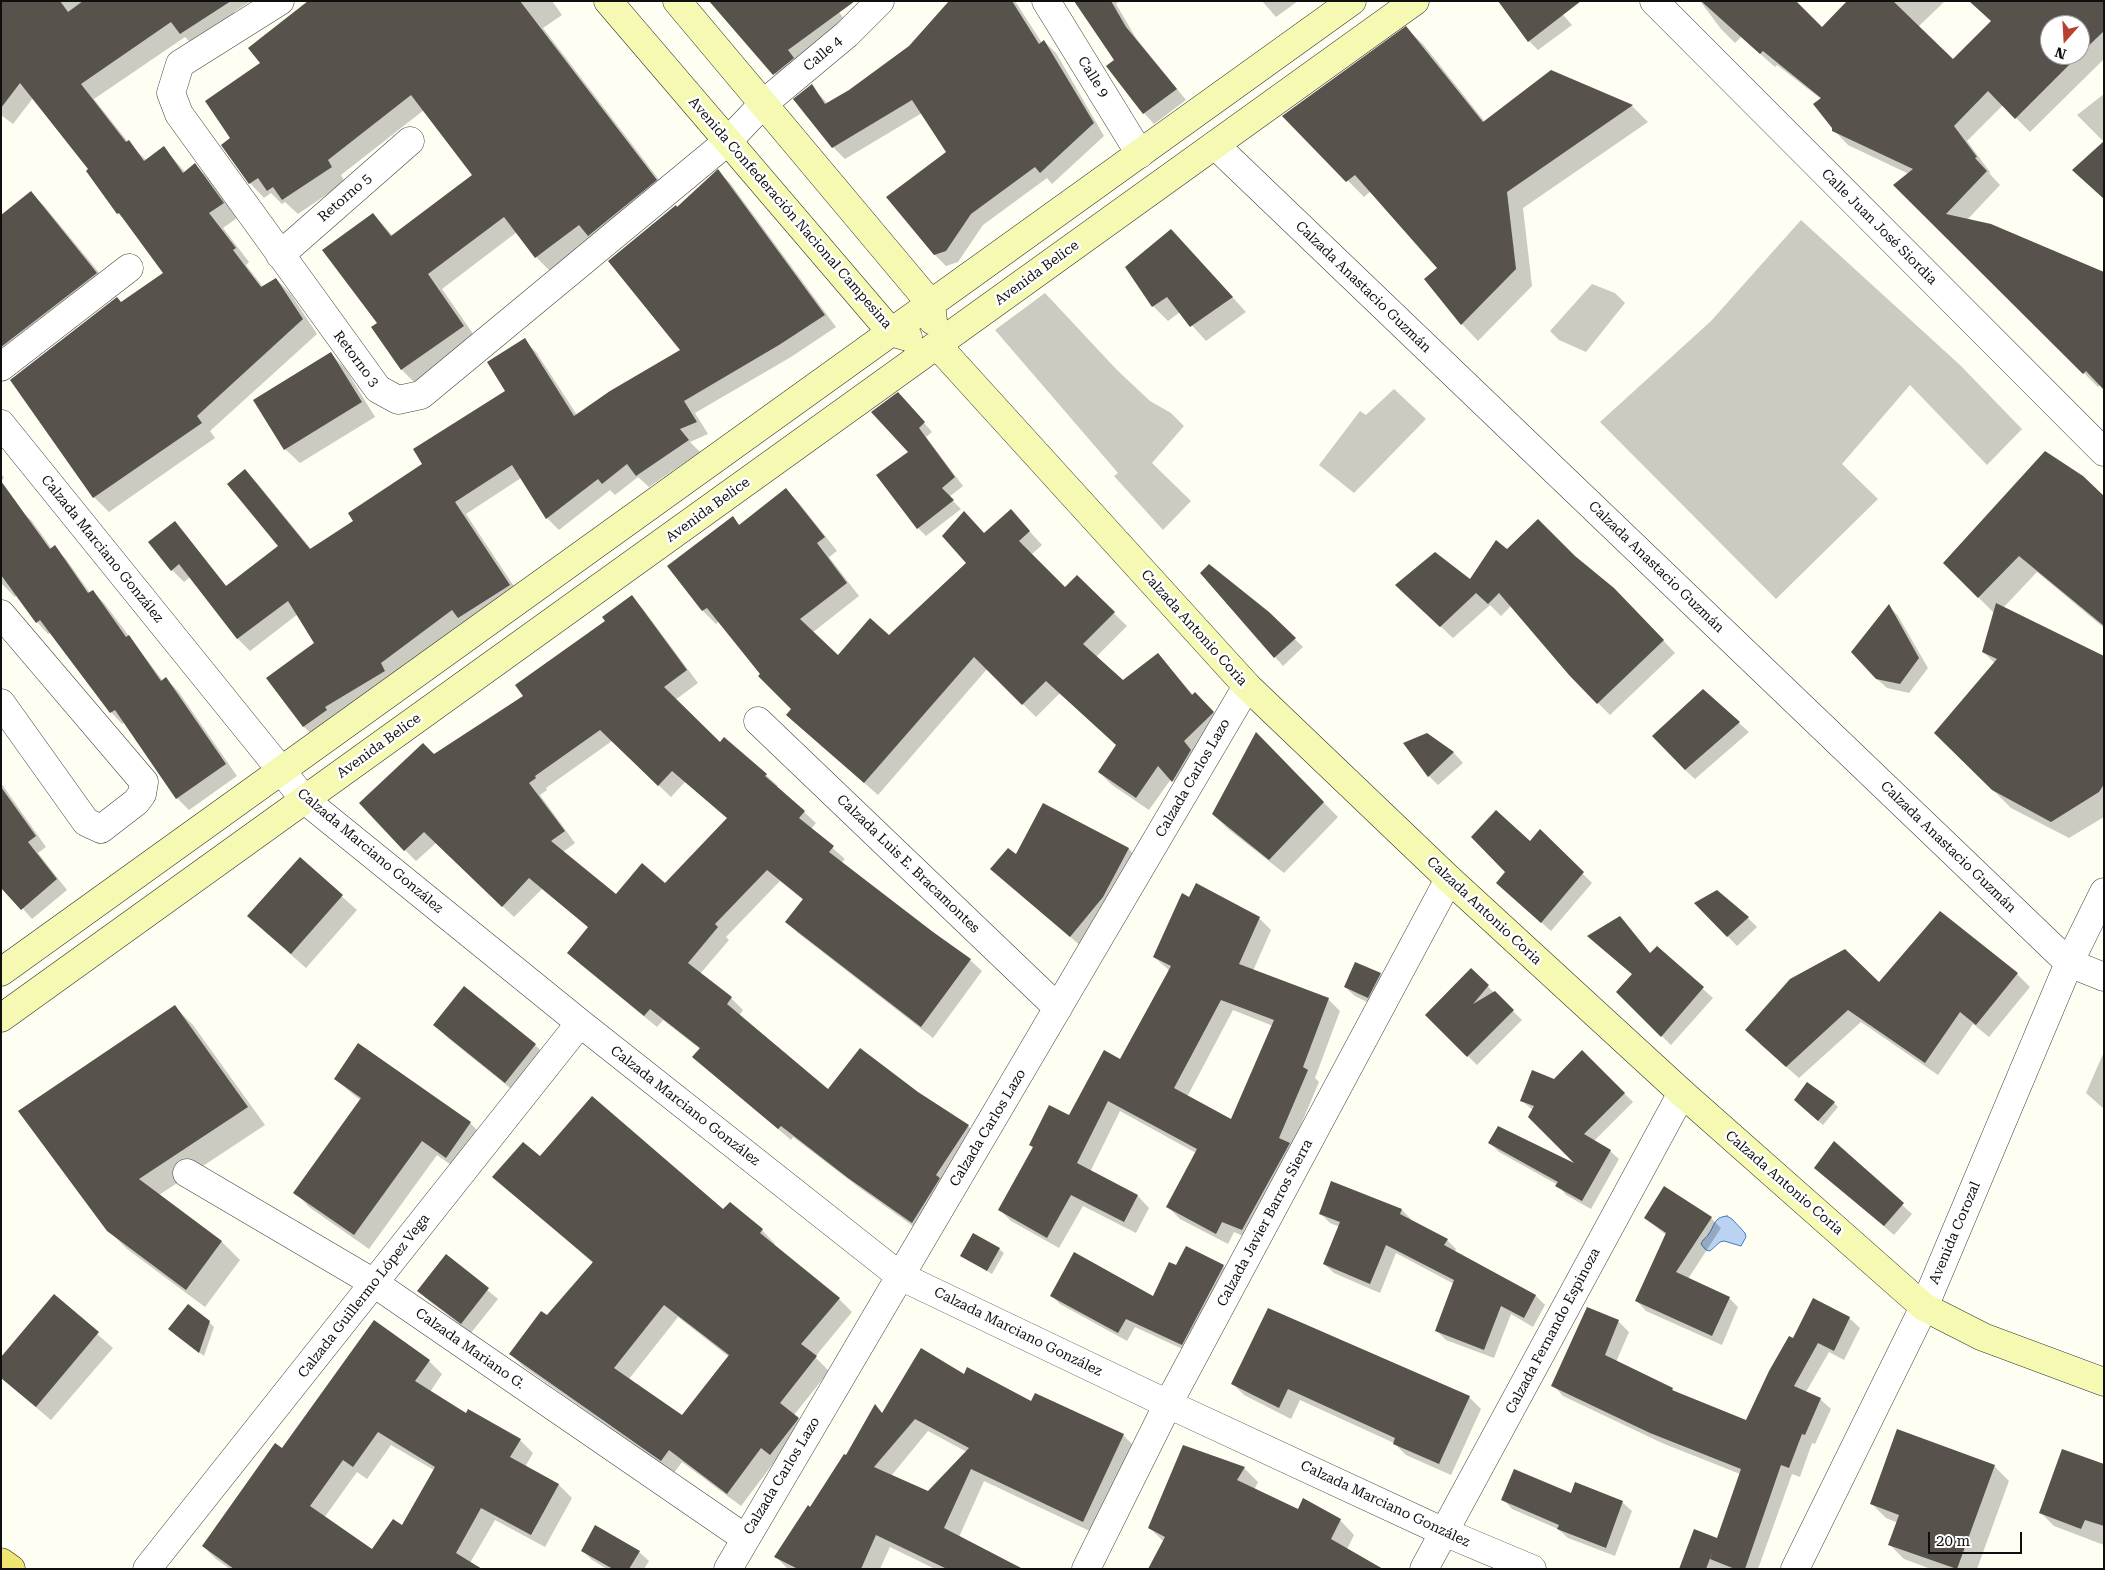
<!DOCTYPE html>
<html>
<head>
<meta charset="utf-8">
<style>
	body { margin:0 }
	#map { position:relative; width:2105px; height:1570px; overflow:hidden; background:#fefef2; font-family:"Roboto Serif",serif }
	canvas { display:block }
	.frame { position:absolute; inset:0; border:2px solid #0f0f0f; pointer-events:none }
	.north { position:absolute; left:2040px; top:15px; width:50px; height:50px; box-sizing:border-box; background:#fff; border:1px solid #9f9f9f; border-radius:50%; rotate:199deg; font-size:14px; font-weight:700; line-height:20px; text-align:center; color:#0f0f0f }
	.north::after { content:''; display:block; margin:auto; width:18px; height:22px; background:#b64130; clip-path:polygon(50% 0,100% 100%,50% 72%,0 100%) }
	.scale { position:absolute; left:1928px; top:1532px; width:94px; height:22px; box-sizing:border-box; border:2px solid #0f0f0f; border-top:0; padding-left:6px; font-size:15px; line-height:18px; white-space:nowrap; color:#0f0f0f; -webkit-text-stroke:4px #fff; paint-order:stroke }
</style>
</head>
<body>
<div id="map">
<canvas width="2105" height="1570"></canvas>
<div class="frame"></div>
<div class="north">N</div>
<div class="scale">20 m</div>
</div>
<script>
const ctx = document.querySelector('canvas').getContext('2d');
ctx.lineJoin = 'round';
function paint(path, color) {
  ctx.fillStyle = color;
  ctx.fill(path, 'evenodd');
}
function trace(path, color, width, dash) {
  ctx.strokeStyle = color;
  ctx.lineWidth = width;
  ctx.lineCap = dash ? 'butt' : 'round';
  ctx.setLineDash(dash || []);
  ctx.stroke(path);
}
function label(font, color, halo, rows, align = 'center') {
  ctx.font = font + ' "Roboto Serif",serif';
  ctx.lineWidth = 5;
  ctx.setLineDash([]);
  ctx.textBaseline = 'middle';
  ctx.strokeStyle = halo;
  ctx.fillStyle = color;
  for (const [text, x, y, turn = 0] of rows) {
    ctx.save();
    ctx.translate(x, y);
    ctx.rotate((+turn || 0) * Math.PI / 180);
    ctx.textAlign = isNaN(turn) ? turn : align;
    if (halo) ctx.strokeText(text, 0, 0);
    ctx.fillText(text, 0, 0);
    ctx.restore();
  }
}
const water = new Path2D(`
	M1727,1216L1732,1219L1745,1233L1746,1237L1741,1246L1724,1241L1720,1242L1710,1251L1706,1250L1701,1244C1703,1239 1705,1239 1708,1235C1715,1226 1713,1217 1727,1216Z`);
paint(water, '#bad3f2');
trace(water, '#457cc4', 1);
paint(new Path2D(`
	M1,1H251L234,12L239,19L195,47L185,37L94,99L128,142L146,160L164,148L185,172L195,165L209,179L237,218L223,228L249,262L246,265L263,287L276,279L290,293L317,334L210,431L215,438L109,512L94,497L12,380L165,273L131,227L118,213L90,169L33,98L13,124L1,115Z
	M310,1H552L562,15L543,28L670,194L550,271L536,257L517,232L442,289L478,341L416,384L402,370L372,328L378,323L373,214L393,236L474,175L424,110L341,175L345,182L298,214L285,202L282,204L271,193L264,198L250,183L222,145L232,138L262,63Z
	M831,1L847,23L784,84L719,11Z
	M951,1H1015L1042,43L1044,41L1056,53L1104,136L1052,184L1047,178L983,225L958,262L946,266L934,254L948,152L922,113L845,159L833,147L811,86L828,104L850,91L910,46Z
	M1076,1H1119L1116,4L1136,38L1186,100L1154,124L1144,113L1116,60Z
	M1262,1H1298L1276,17Z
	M1551,1L1572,25L1538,50L1529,41Z
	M1700,1H1795L1822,29L1849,1H1945L1918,27L1953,61L1992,21L1969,1H2104V59L2030,132L2003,105L1967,141L1990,172L1989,173L2000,185L1967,220L2101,385L2098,387L1895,185L1909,174L1848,145L1834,130L1821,99L1777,65L1775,67L1741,37L1735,43L1721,29ZM2050,25H2080V55H2050Z
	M1406,28L1423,44L1485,122L1551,71L1632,106L1648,122L1523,208L1532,286L1478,341L1462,324L1426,280L1439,268L1371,191L1364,197L1284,116Z
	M2104,94V142L2077,115Z
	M718,171L730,183L836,327L791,357L695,413L708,434L690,442L700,452L649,487L638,477L615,495L610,490L559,530L547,518L521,478L466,514L521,597L471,629L463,622L392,676L316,738L304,727L268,678L316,643L298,614L250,651L238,639L190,577L184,582L172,570L175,523L186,535L227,587L280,546L245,471L257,483L311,549L355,521L424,465L507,391L524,340L536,352L577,415L682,350L678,208Z
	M31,193L45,207L111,287L1,362V216Z
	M1801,220L1960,365L2022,429L1987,465L1910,385L1842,464L1878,499L1776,599L1600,422L1711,321Z
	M1185,245L1246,312L1206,341L1180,312L1168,321L1153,306L1127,268Z
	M1592,284L1615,293L1625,303L1586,352L1559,340L1550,331Z
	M1045,293L1117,370L1150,401L1171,413L1184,426L1152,463L1191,501L1163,530L1114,476L1118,473L995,330Z
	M331,354L345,368L375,417L300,463L285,449Z
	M1394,389L1426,419L1354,493L1319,465L1360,411L1366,415Z
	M906,402L932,432L926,437L963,486L949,497L961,509L926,536L918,528Z
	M1,473L4,478L1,481Z
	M786,490L799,503L837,551L829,557L859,596L812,633L838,657L889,637L968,563L984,534L1011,511L1042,545L1031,555L1065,589L1077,577L1127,626L1096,657L1122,681L1158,654L1193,695L1195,694L1226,725L1186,794L1171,779L1149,810L1112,785L1099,772L1117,745L1060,693L1036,717L987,669L878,795L787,715L792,709L761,674L719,621L716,624L703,611L732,518L740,526Z
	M1,496L19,509L32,521L52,549L54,547L66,559L90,593L92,591L104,603L163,681L166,679L178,691L237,776L189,810L177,798L125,722L122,724L111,712L51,633L48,634L37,622L17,595L15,597L1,583Z
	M2104,497V628L2037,572L2003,608L2104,658V817L2069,838L2011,808L1936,733L1995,663L1983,652L1994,613L1944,563Z
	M1507,551L1574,557L1627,602L1675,653L1610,715L1569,674L1511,606L1501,616L1490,605L1453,638L1409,597L1470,581Z
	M1202,573L1268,613L1303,647L1283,666Z
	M631,597L643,609L698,683L675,700L720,743L766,775L778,786L776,788L804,812L816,823L811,829L845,859L841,863L970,960L982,971L933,1038L798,933L786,921L803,900L780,881L726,937L729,940L700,974L731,998L743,1010L739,1016L828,1091L917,1093L968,1126L980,1138L924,1234L861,1189L793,1137L791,1140L706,1068L700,1049L663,1020L657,1027L580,964L569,953L589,928L542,889L514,917L436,843L416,861L405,850L434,756L525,696ZM612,741L671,797L685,782L728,819L665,885L616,896L563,852L575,843L540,795L547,790L546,788Z
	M1889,606L1898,616L1928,668L1909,693L1887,688L1877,679Z
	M1703,691L1749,732L1695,779L1685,770Z
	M1256,734L1338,817L1284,873L1228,829L1213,814Z
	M1427,735L1454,753L1463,763L1438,785L1429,776Z
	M1,783L46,847L38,853L67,890L32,919L1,884Z
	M1044,804L1129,849L1141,862L1083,948L992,868L1016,856Z
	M1540,831L1592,883L1551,931L1507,892L1531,843Z
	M300,859L357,910L306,968L263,930Z
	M1190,898L1259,918L1271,930L1253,971L1328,999L1340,1011L1315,1078L1319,1082L1292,1146L1254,1241L1234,1232L1228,1244L1180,1219L1168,1207L1196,1153L1120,1111L1090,1172L1138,1196L1149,1208L1136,1233L1083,1206L1059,1248L1011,1221L1000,1210L1034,1148L1030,1145L1069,1116L1121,1061L1170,971L1154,957ZM1233,1010L1273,1026L1231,1120L1187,1097Z
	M1696,903L1748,918L1757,927L1737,946Z
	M1940,913L2017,974L2030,987L1989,1037L1973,1024L1938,1075L1861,1022L1799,1078L1759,1043L1879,984Z
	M1620,917L1651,954L1657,948L1713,998L1671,1045L1617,992L1633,975L1598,945Z
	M1471,970L1522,1020L1477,1065L1426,1015Z
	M1380,974L1390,983L1377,1007L1355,996L1345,987Z
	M175,1007L193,1025L265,1125L159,1195L222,1242L240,1260L205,1307L127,1249L108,1230Z
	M434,1024L535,1045L550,1059L520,1096L449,1039Z
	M359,1045L470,1123L485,1138L461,1172L437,1155L369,1249L309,1207L295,1192L361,1101L335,1079Z
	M1582,1052L1633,1102L1594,1141L1610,1151L1619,1159L1591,1209L1566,1195L1558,1185L1499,1152L1490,1143L1579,1166L1533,1110L1522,1101L1554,1080Z
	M2103,1054H2104V1109L2086,1093Z
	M1834,1103L1838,1107L1823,1125L1800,1105Z
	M1834,1143L1912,1214L1894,1235L1815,1168Z
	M540,1158L723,1211L762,1230L775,1244L774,1245L839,1299L852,1312L815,1357L829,1371L794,1415L811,1432L784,1467L775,1461L741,1506L682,1462L674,1473L524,1367L511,1354L548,1317L593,1263L494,1177ZM678,1317L729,1357L682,1416L629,1379Z
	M1665,1188L1711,1218L1721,1228L1688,1279L1729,1298L1738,1307L1722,1345L1646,1311L1637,1301L1666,1235L1645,1218Z
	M1402,1210L1411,1219L1410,1221L1447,1240L1456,1249L1455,1252L1536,1296L1545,1305L1533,1327L1511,1314L1494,1358L1446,1340L1436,1330L1454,1284L1396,1253L1380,1293L1334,1273L1324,1264L1340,1227L1330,1223L1320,1213Z
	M999,1249L1004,1253L992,1274L962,1256Z
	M446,1256L498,1299L471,1333L428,1300L418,1291Z
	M1223,1266L1232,1275L1191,1353L1135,1327L1127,1341L1060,1304L1051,1295L1154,1297L1176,1267Z
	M54,1296L113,1348L51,1420L1,1378V1359Z
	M1588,1309L1619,1322L1629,1332L1616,1362L1672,1389L1677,1394L1747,1422L1793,1340L1849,1318L1860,1328L1844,1360L1829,1352L1806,1392L1820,1399L1831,1409L1815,1444L1812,1443L1800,1477L1792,1474L1758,1569H1680L1718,1540L1740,1474L1662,1443L1563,1396L1553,1385Z
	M209,1322L214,1327L204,1356L174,1334Z
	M429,1361L442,1374L430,1392L467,1414L520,1440L533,1453L525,1467L559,1485L572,1498L545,1547L495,1520L470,1563L479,1569H230L216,1559L203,1546L282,1449ZM391,1445L434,1470L402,1527L372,1551L324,1518L357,1472L367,1479Z
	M964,1376L1031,1402L1123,1435L1136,1448L1096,1534L984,1481L959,1537L1010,1569H935L890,1547L880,1569H788L776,1557L847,1456L875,1406L883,1414ZM928,1431L967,1452L928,1493L891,1476Z
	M1232,1383L1469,1397L1481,1409L1451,1475L1406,1455L1394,1443L1300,1400L1291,1419L1244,1395Z
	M2104,1465V1545L2054,1526L2041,1513Z
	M1994,1466L2009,1481L1977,1569H1931L1904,1559L1890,1545L1898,1523L1886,1518L1872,1504Z
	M1244,1468L1258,1482L1254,1490L1298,1511L1340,1520L1354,1535L1347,1549L1164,1542L1149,1527Z
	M1572,1495L1622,1502L1632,1511L1615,1556L1568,1538L1558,1529L1512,1509L1503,1499Z
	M582,1550L639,1552L649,1561L644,1569H607L592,1560Z`), '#0003');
paint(new Path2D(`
	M1,1H60L68,12L83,1H231L180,34L171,22L81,84L126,142L129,140L144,161L164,146L183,173L195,163L224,203L209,213L236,248L233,250L261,287L276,278L303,319L197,416L202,423L93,498L10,380L117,297L121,302L163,273L119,213L117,214L86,171L88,169L20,83L1,108Z
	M308,1H520L657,180L588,236L579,225L535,258L504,217L428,274L464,326L401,370L371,327L377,323L322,250L373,213L391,236L472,175L411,95L328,160L332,167L282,200L273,187L267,191L258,178L249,184L221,145L230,138L205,101L260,63L248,48Z
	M709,1H855L788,50L794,58L773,75Z
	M949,1H1012L1039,44L1044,40L1094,123L1040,173L1035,167L971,214L946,251L934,255L886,197L946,152L912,100L832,148L793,99L812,84L825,104L849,90L909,46Z
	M1074,1H1111L1126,27L1177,89L1143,114L1106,66L1114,60Z
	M1498,1H1581L1528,42Z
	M1701,1H1796L1822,27L1847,1H1893L1953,59L1991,21L1969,1H2104V31L2080,54V25H2050V55H2079L2015,119L1988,91L1954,126L1977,157L1975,158L1987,171L1946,214L1991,224L2104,272V390L2086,371L2083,374L1893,185L1913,169L1832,131V128L1813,104L1821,98L1763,51L1760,54Z
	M1406,26L1483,122L1551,70L1633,105L1507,192L1516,269L1461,325L1424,279L1437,268L1355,175L1346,182L1282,116Z
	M2104,141V199L2072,170Z
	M718,169L825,315L779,345L684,401L697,422L680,429L689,440L636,476L627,464L602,484L598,479L546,519L512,465L455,502L510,585L458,618L452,610L381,663L385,671L325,707L327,710L303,727L266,678L314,643L288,601L237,639L179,564L171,571L148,542L175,521L226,586L278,546L227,484L245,469L310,549L353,521L348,513L422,464L413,449L505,391L487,362L525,338L574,416L610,391L680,350L608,261L676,205L677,207Z
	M31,191L97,273L1,347V215Z
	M1171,229L1233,297L1190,327L1167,297L1152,307L1125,267Z
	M331,352L362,402L284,450L253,400Z
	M898,392L925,422L919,428L955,477L942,488L954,500L917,529L876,475L908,452L871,412Z
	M2045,451L2083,476L2104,496V626L2019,556L1978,598L1943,563Z
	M1,481L50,549L55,545L88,593L93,590L126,637L129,635L161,681L166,677L226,764L176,799L115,710L110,713L40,620L36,623L1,575Z
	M786,488L825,537L817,543L847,583L800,619L838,655L870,618L889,635L966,563L942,536L964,511L984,533L1011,509L1030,531L1019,541L1065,587L1077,575L1115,612L1083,644L1123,680L1158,653L1192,695L1195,692L1214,712L1184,741L1191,750L1172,782L1158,766L1136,798L1098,772L1116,745L1046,681L1022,705L974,657L864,783L786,715L791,709L758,676L760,674L707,608L702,611L667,566L733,516L739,525Z
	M1538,519L1575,556L1614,588L1664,640L1597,704L1569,675L1499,593L1488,604L1476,593L1440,627L1395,585L1435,552L1470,579L1496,540L1507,549Z
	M1209,564L1269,612L1296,638L1274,658L1200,573Z
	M632,595L687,670L664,687L720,742L724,737L767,774L765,776L805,811L799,818L834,846L829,852L933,932L971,959L921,1027L785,922L803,899L767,870L715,924L718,927L688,963L732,997L727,1004L828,1089L860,1048L918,1092L969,1125L936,1175L940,1178L912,1223L848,1178L781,1126L778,1129L692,1057L700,1048L650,1009L644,1016L567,953L588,927L529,878L502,907L424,832L404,851L359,803L423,743L434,754L523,696L515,685L605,621L602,617ZM600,730L658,786L672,771L727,818L665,883L642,863L616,894L551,841L565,831L529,783L536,778L535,776Z
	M1996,603L2104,656V784L2099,792L2051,822L1992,790L1934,733L1997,659L1982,652Z
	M1889,604L1919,658L1900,684L1876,679L1851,652Z
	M1703,689L1740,722L1685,770L1652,736Z
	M1256,732L1324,802L1269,860L1212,814Z
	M1427,733L1454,752L1428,777L1403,743Z
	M1,787L36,836L28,842L57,879L21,910L1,888Z
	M1043,803L1129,848L1103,897L1070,937L990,869L1008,848L1016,854Z
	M1496,810L1530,841L1540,829L1584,872L1541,923L1496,883L1505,872L1471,837Z
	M300,857L343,895L291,954L247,916Z
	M1196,883L1260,917L1239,964L1329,998L1303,1067L1308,1070L1279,1138L1290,1143L1242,1230L1222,1222L1216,1234L1166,1207L1197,1149L1108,1101L1077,1163L1138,1195L1124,1222L1071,1195L1047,1238L998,1210L1033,1147L1029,1145L1049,1105L1069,1115L1104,1050L1120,1059L1171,966L1153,957L1182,893L1189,897ZM1221,1000L1274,1020L1231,1119L1174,1088Z
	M1717,890L1749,917L1727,937L1694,903Z
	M1940,911L2018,973L1976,1025L1960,1012L1925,1063L1848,1010L1786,1067L1745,1030L1790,979L1845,949L1879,982Z
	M1620,916L1650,953L1657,946L1704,987L1661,1037L1616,992L1632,974L1587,936Z
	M1355,962L1381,973L1368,998L1344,987Z
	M1471,968L1489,985L1473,1004L1495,991L1514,1010L1467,1057L1425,1015Z
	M464,986L536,1044L505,1083L433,1025Z
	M175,1005L248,1107L139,1179L222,1241L186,1290L107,1231L18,1111Z
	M358,1043L471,1122L446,1158L422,1141L354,1235L293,1193L361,1098L334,1079Z
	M1582,1050L1625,1093L1584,1134L1611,1150L1582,1201L1555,1186L1558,1182L1488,1143L1498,1126L1574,1163L1528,1117L1534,1106L1520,1101L1532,1070L1554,1079Z
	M1807,1082L1835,1102L1818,1121L1794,1100Z
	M592,1096L723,1209L730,1202L763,1229L760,1233L840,1298L801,1344L817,1356L780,1403L799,1418L770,1455L761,1448L727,1494L669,1450L661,1461L509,1354L541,1311L547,1315L593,1262L492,1177L523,1142L540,1156ZM664,1305L729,1355L682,1415L614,1368Z
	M1834,1141L1904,1203L1884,1226L1814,1168Z
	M1331,1181L1402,1209L1400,1214L1448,1239L1444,1245L1536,1295L1524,1318L1501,1306L1484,1350L1435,1331L1454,1280L1386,1245L1370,1284L1323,1264L1340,1222L1319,1214Z
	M1664,1186L1712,1217L1676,1272L1730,1297L1712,1336L1635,1301L1666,1233L1644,1218Z
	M973,1233L1000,1248L987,1271L960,1256Z
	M1186,1246L1224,1265L1182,1345L1126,1319L1118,1333L1050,1296L1074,1252L1153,1296L1169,1262L1176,1265Z
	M446,1254L489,1288L461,1324L417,1291Z
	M54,1294L99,1332L36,1407L1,1378V1357Z
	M1813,1298L1850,1317L1834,1351L1818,1343L1794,1386L1821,1398L1805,1435L1802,1434L1789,1468L1781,1465L1745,1569H1735L1710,1559L1714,1548L1706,1569H1679L1694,1529L1717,1538L1741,1469L1650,1433L1551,1386L1587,1307L1619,1320L1605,1355L1673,1388L1672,1390L1746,1420L1769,1371L1789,1336L1793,1338Z
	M188,1304L210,1321L199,1353L168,1329Z
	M1268,1308L1470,1396L1439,1464L1393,1444L1395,1438L1288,1389L1279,1408L1231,1384Z
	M374,1320L430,1360L415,1381L466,1413L468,1409L521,1439L510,1457L559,1484L531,1535L481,1508L456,1553L482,1569H234L202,1546L275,1443L282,1448ZM378,1432L435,1467L402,1525L393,1519L372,1549L310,1506L343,1460L353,1467Z
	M921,1348L964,1374L967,1367L1031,1401L1035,1393L1124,1434L1083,1522L971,1469L944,1528L1023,1569H947L876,1535L861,1569H798L774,1557L808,1505L810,1507L844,1454L846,1455L875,1404L882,1413ZM915,1419L969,1448L928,1491L874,1467Z
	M1897,1429L1995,1465L1957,1569L1888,1545L1899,1515L1870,1504Z
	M1183,1445L1245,1467L1237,1480L1298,1509L1303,1498L1341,1519L1331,1539L1383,1569H1148L1165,1537L1148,1528Z
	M2062,1449L2104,1464V1526L2085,1520L2081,1529L2039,1513Z
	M1514,1469L1571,1493L1575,1482L1623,1501L1606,1548L1557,1529L1559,1525L1501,1500Z
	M595,1525L640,1551L629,1569H613L581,1551Z`), '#57524c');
const street = new Path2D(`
	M280,1L180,64L171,93L179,114L378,389L398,400L421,395L728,141L763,104L847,34L880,1
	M1046,1L1140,154
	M1654,1L2104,452
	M1215,145L2069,963L2104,977
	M280,255L410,141
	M1,367L129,268
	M1,424L305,800L580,1023L900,1276L1168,1404L1444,1532L1532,1569
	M1,614L144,782L142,794L136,802L101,829L86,822L1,703
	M758,721L1058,1008
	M187,1173L374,1283L745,1538
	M147,1569L580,1023
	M728,1569L1247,686
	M1086,1569L1168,1404L1449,879
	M1424,1569L1682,1093
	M1795,1569L1924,1307L2069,963L2104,892`);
const secondary = new Path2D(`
	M608,1L891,332L908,337
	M677,1L931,304L933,321
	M937,345L1247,686L1449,879L1682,1093L1924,1307L1983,1337L2104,1382
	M1,972L1352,1
	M1,1018L1415,1`);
const primary = new Path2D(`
	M1,1562L11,1569`);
trace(street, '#424242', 29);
trace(secondary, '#313131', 29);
trace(primary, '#202020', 29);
trace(street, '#fff', 28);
trace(secondary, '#f5f9b1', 28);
trace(primary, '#efe671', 28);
label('14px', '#0f0f0f', '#fff', [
	["Calle 4",823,54,-40],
	["Calle 9",1093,77,58],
	["Retorno 5",345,198,-41],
	["Avenida Confederación Nacional Campesina",790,213,49],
	["Calle Juan José Siordia",1879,227,45],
	["Avenida Belice",1037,273,-36],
	["Calzada Anastacio Guzmán",1363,287,44],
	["Retorno 3",356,359,53],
	["Avenida Belice",708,510,-36],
	["Calzada Marciano González",102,549,51],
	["Calzada Anastacio Guzmán",1656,567,44],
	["Calzada Antonio Coria",1194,628,48],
	["Avenida Belice",379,746,-36],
	["Calzada Carlos Lazo",1193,778,-60],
	["Calzada Anastacio Guzmán",1948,847,44],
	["Calzada Marciano González",370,851,40],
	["Calzada Luis E. Bracamontes",908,864,44],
	["Calzada Antonio Coria",1484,911,43],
	["Calzada Marciano González",685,1106,38],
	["Calzada Carlos Lazo",988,1128,-59],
	["Calzada Antonio Coria",1784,1183,41],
	["Calzada Javier Barros Sierra",1265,1223,-62],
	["Avenida Corozal",1955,1233,-67],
	["Calzada Guillermo López Vega",364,1296,-52],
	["Calzada Fernando Espinoza",1553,1331,-62],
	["Calzada Marciano González",1018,1332,26],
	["Calzada Mariano G.",470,1349,35],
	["Calzada Carlos Lazo",782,1476,-59],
	["Calzada Marciano González",1385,1504,25]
]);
</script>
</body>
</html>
